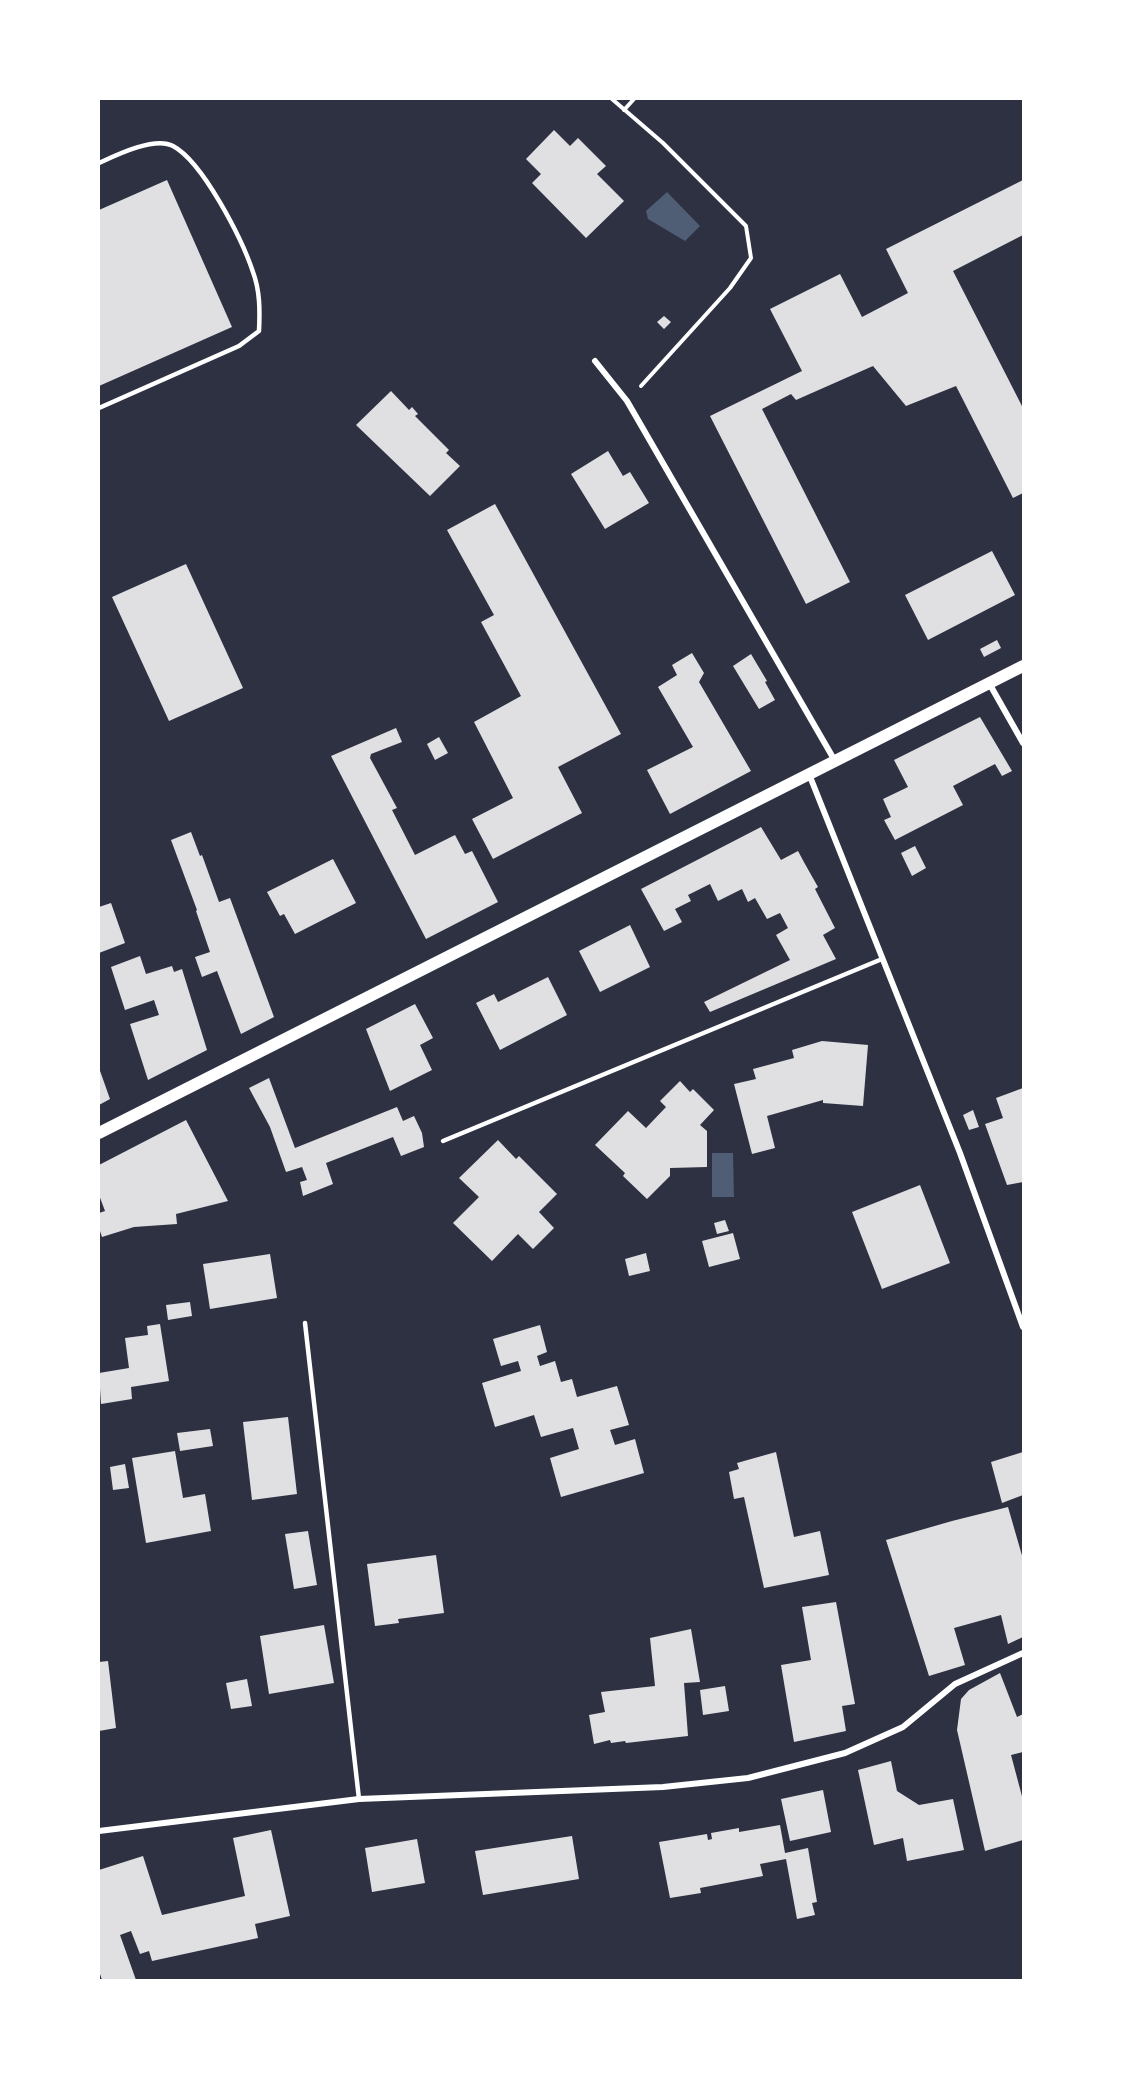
<!DOCTYPE html>
<html>
<head>
<meta charset="utf-8">
<style>
	body { margin:0 }
	#map { position:relative; width:1122px; height:2079px; overflow:hidden; background:#2d3142; font-family:"IBM Plex Sans",sans-serif }
	canvas { display:block }
	.frame { position:absolute; inset:0; border:100px solid #fff; pointer-events:none }
</style>
</head>
<body>
<div id="map">
<canvas width="1122" height="2079"></canvas>
<div class="frame"></div>
</div>
<script>
const ctx = document.querySelector('canvas').getContext('2d');
ctx.lineJoin = 'round';
function paint(path, color) {
  ctx.fillStyle = color;
  ctx.fill(path, 'evenodd');
}
function trace(path, color, width, dash) {
  ctx.strokeStyle = color;
  ctx.lineWidth = width;
  ctx.lineCap = dash ? 'butt' : 'round';
  ctx.setLineDash(dash || []);
  ctx.stroke(path);
}
paint(new Path2D(`
	M667,192L700,226L685,241L648,219L646,211Z
	M712,1153H733L734,1197H712Z`), '#4f5d75');
paint(new Path2D(`
	M554,130L570,146L578,138L606,166L597,174L624,201L586,238L532,183L541,174L526,159Z
	M167,180L232,327L99,386V210Z
	M1023,180V235L953,271L1023,408V493L1013,498L956,386L906,406L873,366L796,400L791,394L762,409L850,582L806,604L710,416L802,371L770,309L840,274L862,317L908,293L886,249Z
	M664,316L671,322L664,329L657,322Z
	M391,391L409,410L412,407L418,414L415,416L449,450L446,453L460,466L430,496L356,425Z
	M608,451L623,476L630,472L649,503L605,529L571,474Z
	M495,504L621,734L558,767L582,813L493,859L472,819L513,798L474,722L521,696L481,622L494,615L447,530Z
	M992,551L1015,595L928,640L905,595Z
	M186,564L243,688L169,721L112,597Z
	M997,640L1001,648L984,657L980,649Z
	M692,653L704,673L699,682L751,771L670,814L647,770L693,747L658,687L677,675L672,665Z
	M751,654L767,681L765,682L775,700L759,709L733,666Z
	M980,717L1012,771L1002,776L995,764L953,786L963,805L895,840L884,820L891,817L883,799L908,787L894,760Z
	M396,728L402,742L371,754L370,758L397,808L392,810L415,855L455,835L465,854L472,851L498,902L426,939L331,756Z
	M439,737L448,753L435,760L427,744Z
	M761,827L781,860L798,851L805,864L818,887L815,889L835,928L823,935L836,959L710,1012L704,1002L790,960L776,935L788,928L780,913L767,919L755,898L748,902L742,889L718,901L710,884L688,895L691,901L675,909L682,922L664,931L641,889Z
	M191,832L200,856L202,855L219,902L230,898L274,1017L241,1034L217,971L202,977L195,957L210,952L196,911L197,910L171,840Z
	M915,846L926,868L912,876L901,853Z
	M333,859L356,903L295,934L284,914L280,916L267,892Z
	M111,903L125,943L99,953V907Z
	M630,925L650,967L600,992L579,951Z
	M140,956L146,974L172,966L174,972L182,969L207,1050L148,1080L130,1024L159,1015L154,1000L125,1010L111,967Z
	M548,977L567,1015L500,1050L476,1003L494,994L498,1002Z
	M415,1004L433,1038L420,1045L432,1070L390,1091L366,1029Z
	M822,1041L868,1045L863,1106L823,1103V1100L767,1116L775,1148L752,1154L734,1084L756,1079L753,1069L794,1058L792,1050Z
	M99,1068L110,1099L99,1105Z
	M269,1078L295,1148L397,1107L403,1121L414,1116L422,1133L424,1147L401,1156L393,1137L326,1163L333,1184L303,1196L300,1182L307,1180L302,1167L286,1172L270,1127L249,1088Z
	M680,1081L690,1092L693,1089L714,1110L700,1125L707,1131V1167L670,1168V1176L647,1199L623,1176L625,1173L595,1145L628,1111L646,1128L666,1107L660,1101Z
	M1023,1088V1182L1007,1185L985,1124L1003,1118L996,1098Z
	M973,1110L979,1127L969,1130L963,1115Z
	M186,1120L228,1201L176,1214L177,1224L134,1227L102,1237L99,1228V1213L105,1211L99,1195V1165Z
	M498,1140L516,1159L519,1156L557,1194L539,1212L554,1228L533,1249L518,1234L492,1261L453,1223L479,1197L459,1178Z
	M920,1185L950,1263L882,1289L852,1212Z
	M725,1220L729,1231L717,1234L714,1223Z
	M733,1233L740,1259L709,1267L702,1241Z
	M646,1253L650,1271L629,1276L625,1259Z
	M270,1254L277,1298L210,1309L203,1264Z
	M190,1302L192,1316L168,1320L166,1305Z
	M160,1324L169,1381L131,1387L132,1399L101,1404L99,1373L129,1368L125,1338L148,1335L147,1326Z
	M540,1325L547,1352L537,1356L540,1366L555,1361L561,1382L572,1379L577,1397L617,1386L629,1425L610,1430L615,1445L635,1439L644,1473L561,1497L550,1458L579,1449L573,1428L541,1437L534,1415L495,1427L482,1383L521,1371L518,1361L501,1366L493,1339Z
	M288,1417L297,1494L252,1500L243,1422Z
	M210,1429L213,1446L180,1451L177,1433Z
	M175,1451L183,1498L205,1494L211,1531L146,1543L132,1458Z
	M776,1452L794,1537L820,1531L829,1575L764,1588L744,1497L734,1499L729,1472L739,1469L737,1463Z
	M1023,1452V1495L1002,1503L991,1462Z
	M125,1464L129,1488L113,1490L110,1467Z
	M1008,1507L1023,1559V1637L1008,1644L1001,1615L954,1628L965,1665L929,1676L886,1540L952,1521Z
	M308,1531L317,1585L294,1589L285,1534Z
	M436,1555L444,1613L398,1619L399,1623L375,1626L367,1564Z
	M836,1602L855,1704L842,1706L846,1731L794,1742L781,1665L811,1660L802,1607Z
	M324,1625L334,1683L269,1694L260,1636Z
	M691,1629L700,1682L684,1683L688,1736L626,1743L625,1741L611,1743L610,1740L594,1744L589,1715L605,1712L601,1692L655,1686L650,1638Z
	M108,1661L116,1728L99,1731V1662Z
	M1000,1673L1017,1717L1023,1714V1752L1011,1755L1023,1800V1840L985,1851L957,1730L961,1699L969,1690Z
	M247,1679L252,1706L231,1709L226,1683Z
	M725,1686L729,1711L703,1715L700,1690Z
	M891,1761L897,1791L919,1805L953,1799L964,1850L907,1861L903,1838L874,1845L858,1770Z
	M823,1790L831,1832L790,1841L781,1799Z
	M780,1825L785,1853L808,1848L817,1902L812,1903L815,1915L797,1919L786,1859L760,1864L763,1876L700,1888L701,1893L670,1898L659,1842L707,1834L708,1840L712,1839L711,1833L739,1828V1832Z
	M271,1830L290,1916L255,1924L258,1938L152,1961L149,1951L140,1954L131,1931L120,1935L136,1980H102L99,1971V1870L143,1856L162,1915L245,1896L233,1838Z
	M572,1836L579,1879L483,1895L475,1851Z
	M417,1839L425,1883L372,1892L365,1848Z`), '#e0e0e3');
trace(new Path2D(`
	M612,99L663,143L746,226L751,258L730,288L641,386
	M624,110L634,99`), '#fff', 4);
trace(new Path2D(`
	M99,163C116,155 155,136 173,146C203,162 242,239 253,272C260,291 260,310 259,331L239,346L99,408
	M443,1141L882,959
	M305,1323L359,1799`), '#fff', 4.5);
trace(new Path2D(`
	M595,361L627,401L638,420L835,761
	M989,683L1023,743
	M809,774L960,1153L1023,1327
	M99,1831L359,1799L663,1787L748,1778L845,1753L903,1727L955,1684L1023,1653`), '#fff', 6);
trace(new Path2D(`
	M99,1133L1023,666`), '#fff', 12);
</script>
</body>
</html>
